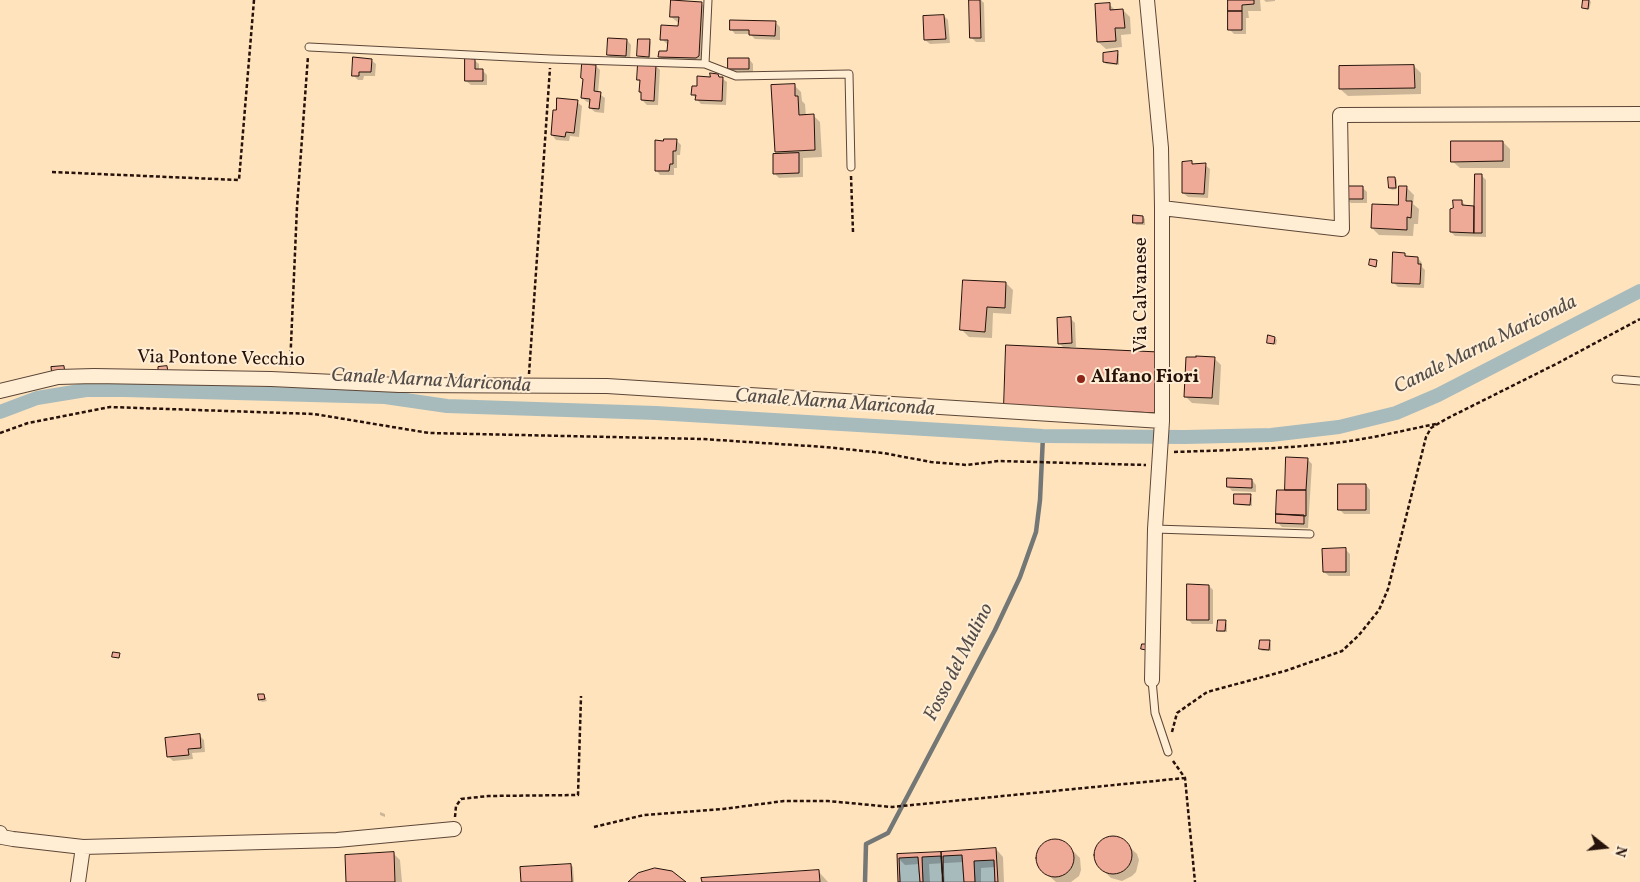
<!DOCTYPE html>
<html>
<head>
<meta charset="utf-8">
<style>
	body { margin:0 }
	#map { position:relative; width:1640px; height:882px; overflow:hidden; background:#ffe3bd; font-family:Vollkorn,serif }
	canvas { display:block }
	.north { position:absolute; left:1580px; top:822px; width:50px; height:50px; -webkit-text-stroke:4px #ffedd4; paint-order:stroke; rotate:106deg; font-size:14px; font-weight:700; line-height:20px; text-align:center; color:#26120a }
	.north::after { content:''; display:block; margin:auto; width:18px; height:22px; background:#26120a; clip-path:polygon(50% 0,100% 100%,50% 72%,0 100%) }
</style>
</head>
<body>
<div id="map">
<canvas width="1640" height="882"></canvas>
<div class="north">N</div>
</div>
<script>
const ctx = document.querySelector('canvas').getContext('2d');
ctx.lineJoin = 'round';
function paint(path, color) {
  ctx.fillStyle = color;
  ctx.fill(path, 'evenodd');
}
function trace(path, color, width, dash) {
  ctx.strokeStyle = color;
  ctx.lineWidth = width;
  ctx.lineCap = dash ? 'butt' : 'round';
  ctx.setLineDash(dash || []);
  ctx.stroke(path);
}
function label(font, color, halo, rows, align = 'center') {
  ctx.font = font + ' Vollkorn,serif';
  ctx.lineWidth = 4;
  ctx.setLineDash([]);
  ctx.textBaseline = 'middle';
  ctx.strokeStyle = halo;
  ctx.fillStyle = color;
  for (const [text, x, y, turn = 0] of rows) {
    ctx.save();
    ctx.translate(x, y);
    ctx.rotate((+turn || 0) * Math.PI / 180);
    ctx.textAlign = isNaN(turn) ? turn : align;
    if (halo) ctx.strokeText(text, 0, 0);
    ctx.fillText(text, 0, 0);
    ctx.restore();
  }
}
const water = new Path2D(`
	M962,855L964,882H944L943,856Z
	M941,856L942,882H923L922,857Z
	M918,857L920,882H900L899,858Z
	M994,860L995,882H975L974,861Z`);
paint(water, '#a7bbbd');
trace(water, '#737775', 1);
paint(new Path2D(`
	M672,0L701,3L708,10L706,63L667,64L660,57L668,53L669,46L662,39L680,27V24L671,17Z
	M970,0H981L984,3L985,42H976L971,37Z
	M1229,0H1260L1261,11H1248L1249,18H1246V34H1234L1230,30Z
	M1264,0H1275V1L1266,2Z
	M1584,0H1589L1591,2L1589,10L1583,7Z
	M1109,4L1116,11L1123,10L1130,17L1131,34L1121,35L1122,47L1106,49L1098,42Z
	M944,16L948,20L950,43L930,44L925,40Z
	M775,22L780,27V40L755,39L750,34H735L731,29Z
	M627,40L631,45L630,60L613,59L608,55Z
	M649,40L651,42L650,58L641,57L639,55Z
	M1117,53L1119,54V65L1106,64L1104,62Z
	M749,59L753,64V73H734L729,68Z
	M371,60L376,64L375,76H364L363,80H358L353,75Z
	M474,60L479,64V70H482L487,75V85H471L466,81Z
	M583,65L596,66L600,70L598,93L605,98L604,113L595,112L590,108L591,103L587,102L582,98L584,79Z
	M656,66L660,70L658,105H647L642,100L643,94L640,92L641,82L638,80Z
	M1414,66L1421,73V94L1348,96L1340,89Z
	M717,75L727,82L726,105L701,104L692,94L698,87Z
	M794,85L801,92L802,101L805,104L806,116L813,115L820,122L822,157L803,158V177L779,178L774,173L779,155L776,152Z
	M577,102L582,106L579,137L570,136L569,141L556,140L552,135Z
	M676,140L681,145L680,155H677V168H674V175H660L656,170Z
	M1503,142L1510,149V168H1460L1452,161Z
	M1191,162L1194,165H1205L1210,169L1208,198L1188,197L1183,193Z
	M1482,176L1486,180V237L1455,236L1451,232L1462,201L1466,207H1476Z
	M1395,178L1397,180V189L1392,190L1390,188Z
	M1362,187L1367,192V203H1351L1346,199Z
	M1407,188L1414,195L1413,204L1419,209L1418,224H1414L1413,236L1379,235L1372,228L1399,206Z
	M1143,217L1145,219V225H1136L1135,223Z
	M1404,254L1408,258H1418L1422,263V267L1425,270L1424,288L1398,287L1393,282Z
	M1006,283L1013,290L1011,314L993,313L992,338L969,337L962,330Z
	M1071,319L1075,323L1076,347H1070V349L1158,353L1163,419L1005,406L1065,349L1059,343Z
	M1275,338L1277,340L1276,345L1268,342Z
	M1214,358L1221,365L1219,405L1192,403L1185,396Z
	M1307,459L1312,464L1308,528L1282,527L1277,522L1286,491Z
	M1252,480L1256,485V492L1232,491L1228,486Z
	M1366,485L1370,490V514H1344L1340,510Z
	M1250,496L1252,498V506L1237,505L1235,504Z
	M1345,549L1350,554V576H1329L1324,572Z
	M1209,586L1213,590V624H1192L1188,619Z
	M1225,622L1227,624V632H1220L1218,630Z
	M1269,642L1271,644V651H1262L1260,649Z
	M264,695L267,701L262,702L260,700Z
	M199,735L204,740L205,752L192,753L193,759L173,761L168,756Z
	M380,812L385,814V817L380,815Z
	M1108,837L1120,838L1137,854L1139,860L1136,872L1132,876L1122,881L1111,878L1099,866L1095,856L1098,844Z
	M1050,841H1063L1080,858L1081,870L1079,876L1071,882H1056L1042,870L1037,859L1038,854L1045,843Z
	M996,849L1003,857L1004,882H996L995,867L981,868V882H965L964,862L929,864L930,882H921L920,864L905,865L898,858Z
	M393,853L400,860L402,882H347Z
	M571,865L573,867L574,882H522Z
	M819,872L828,882H703Z`), '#0003');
trace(new Path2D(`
	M865,882L866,844L888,833L995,630L1020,577L1036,532L1040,500L1043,436`), '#737775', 4.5);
trace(new Path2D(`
	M0,412L37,398L86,390H124L385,397L447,406L656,413L1043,436L1185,437L1271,435L1339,427L1396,413L1438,395L1640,291`), '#a7bbbd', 14);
const building = new Path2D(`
	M671,0L702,2L699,56L696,58L658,57L659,51H667L668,40H660L661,25L678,26L679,17H670Z
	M969,0H980L981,38H970Z
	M1228,0H1254V4L1242,5V11H1228Z
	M1583,0H1589L1588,9L1582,8Z
	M1110,3V10L1123,9L1125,28H1115L1116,41L1097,42L1095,4Z
	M1228,11H1242V30H1228Z
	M944,15L946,39L924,40L923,16Z
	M730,20L776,21L775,36L749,35V30H730Z
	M608,38L627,39L626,56L607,55Z
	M638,39H650L649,57L637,56Z
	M1118,51L1117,64L1103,62V53Z
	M353,57L372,59L371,72H359V76H352Z
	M465,58L475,59V69H483V81H465Z
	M728,58H749V69H728Z
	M582,64L596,65L594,91L601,92L599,109L589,108L590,99L581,98L583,79L581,78Z
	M638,64L656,65L654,101L641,100V92H639L640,80H637Z
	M1414,65L1415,88L1339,89V66Z
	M710,73L718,74L719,77H723L722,101L695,100L696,95H691L692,86H697V76L710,77Z
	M795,84V96H798L799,115L814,114L815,150L775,152L771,85Z
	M557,98L578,100L574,133L566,132L565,137L551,135L553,110H556Z
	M664,139H677L676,151H673V164H670L669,171H655V140L663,141Z
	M1451,141H1503V161L1451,162Z
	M799,153V173L773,174V154Z
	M1192,161V164L1206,163L1204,194L1182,193V162Z
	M1475,174H1482V233H1474Z
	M1388,177H1395L1396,188H1389Z
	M1345,186H1363V199H1345Z
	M1399,186H1407L1406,201H1412L1411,218L1407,217V230L1371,228L1372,204L1398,205Z
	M1453,200H1462V205L1474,206V233L1450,232V209L1453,208Z
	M1133,215L1143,216V223H1133Z
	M1393,252L1405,253V256L1418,257V264H1421L1420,284L1392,283Z
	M1370,259L1377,260L1376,267L1369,265Z
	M963,280L1006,282L1005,308L987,307L985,332L960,330Z
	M1071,317L1072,343L1058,344L1057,318Z
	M1268,335L1275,337L1274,344L1267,343Z
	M1006,345L1159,352L1156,413L1004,406Z
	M1196,356L1215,357L1212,398L1184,397L1186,357H1196Z
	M64,366L65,374L52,375L51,367Z
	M167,366L168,372L158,373V367Z
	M1286,457L1308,458L1306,490H1285Z
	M1227,478L1252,479V488L1227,487Z
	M1338,484H1366V510H1338Z
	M1277,490H1306V516L1276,514Z
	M1234,494H1251L1250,505L1234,504Z
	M1276,514L1304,515V524L1276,523Z
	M1346,548V572H1323L1322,549Z
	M1187,584L1209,585V620H1187Z
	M1218,620H1226L1225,631H1217Z
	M1260,640H1270L1269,650L1259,649Z
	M1142,644H1146V650L1141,649Z
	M113,652L120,653L119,658L112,657Z
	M258,694H264L265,699L259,700Z
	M200,734L201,748L188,749L189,755L167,757L165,738Z
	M1094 855a19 19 0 1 1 38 0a19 19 0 1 1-38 0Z
	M1036 858a19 19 0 1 1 38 0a19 19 0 1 1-38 0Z
	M996,848L998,882H995L994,860L974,861L975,882H964L962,855L943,856V882L941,852Z
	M394,852L395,882H346L345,855Z
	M941,852L943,882L941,856L922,857L923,882H920L918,857L899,858L900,882H898L897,854Z
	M571,864L572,882H521L520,867Z
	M655,868L672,871L686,882H628L638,873Z
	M819,870L820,882H702L701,878Z`);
paint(building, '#eea997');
trace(building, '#26120a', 1);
const lane = new Path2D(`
	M708,0L705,64L736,76L849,74L851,167
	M309,47L551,59L705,64
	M1616,379L1640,381
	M1155,529L1310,534
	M1152,680L1155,713L1168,752`);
const street = new Path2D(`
	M1147,0L1161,148L1162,208V421L1155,529L1152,680
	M1162,208L1342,229L1340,115L1640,114
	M0,391L58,377L94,376L271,379L399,385L607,386L1162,421
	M0,833L2,837L13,839L83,847
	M78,882L83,847L337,840L454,829`);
trace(lane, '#5c4637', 9);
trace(street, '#5c4637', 16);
trace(new Path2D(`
	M52,172L239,180L254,0
	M851,176L853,232
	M290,367L297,207L308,56
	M529,374L550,68
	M0,433L28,423L110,407L314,414L429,433L702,439L825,447L883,453L931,462L967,465L999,461L1146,465
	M1174,452C1230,450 1286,449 1342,442C1374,438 1405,430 1436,424
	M1172,732L1177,713L1207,692L1285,671L1342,651L1359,635L1379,610L1388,589L1426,437L1431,428L1446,419L1558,363L1640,319
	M1173,761L1185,778L1195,882
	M455,817L456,806L461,799L488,796L578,795L581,696
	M594,827L644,815L723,809L784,801H828L892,807L1185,778`), '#26120a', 2.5, [4, 2.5]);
trace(lane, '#ffedd4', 7);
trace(street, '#ffedd4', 14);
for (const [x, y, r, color] of [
	[1081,379,5,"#8f2418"]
]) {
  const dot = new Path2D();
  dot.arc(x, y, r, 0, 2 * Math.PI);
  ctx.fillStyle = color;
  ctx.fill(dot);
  trace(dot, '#ffedd4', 2);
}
label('19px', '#26120a', '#ffedd4', [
	["Via Calvanese",1143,295,-90],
	["Via Pontone Vecchio",221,360,1]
]);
label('bold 19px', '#26120a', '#ffedd4', [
	["Alfano Fiori",1091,379]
], 'left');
label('italic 20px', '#534d49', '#ffedd4', [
	["Canale Marna Mariconda",1486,346,-26],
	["Canale Marna Mariconda",431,382,3],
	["Canale Marna Mariconda",835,404,4],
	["Fosso del Mulino",960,663,-63]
]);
</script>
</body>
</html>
